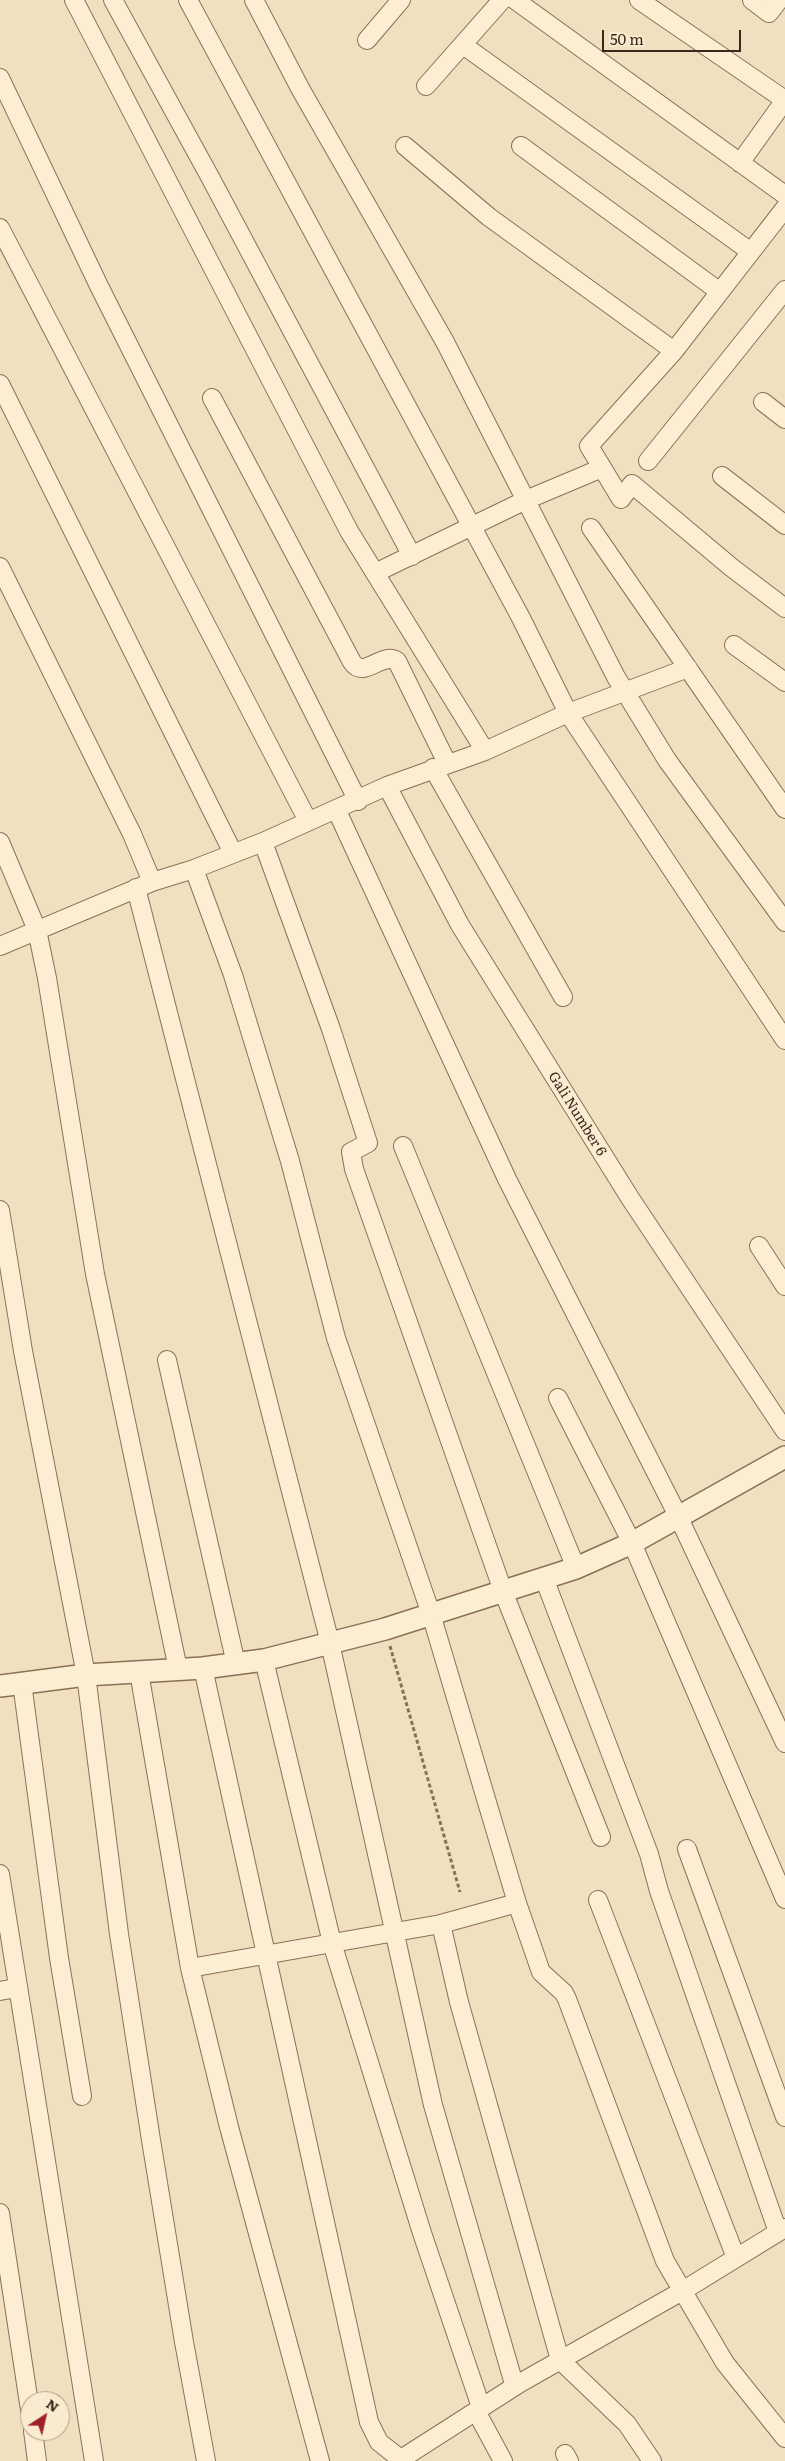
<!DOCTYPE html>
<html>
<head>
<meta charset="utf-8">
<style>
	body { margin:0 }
	#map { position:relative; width:785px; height:2461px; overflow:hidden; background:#f1e0bf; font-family:Literata,serif }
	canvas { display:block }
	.north { position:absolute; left:20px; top:2391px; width:50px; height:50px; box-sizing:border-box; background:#f8ebcf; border:1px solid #ac9d87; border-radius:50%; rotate:35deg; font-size:14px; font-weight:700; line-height:20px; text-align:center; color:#39291c }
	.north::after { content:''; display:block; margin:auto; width:18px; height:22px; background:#9e2227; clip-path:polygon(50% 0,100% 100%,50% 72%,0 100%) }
	.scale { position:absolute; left:602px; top:30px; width:139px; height:22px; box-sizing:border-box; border:2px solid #39291c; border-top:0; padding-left:6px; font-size:15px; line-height:18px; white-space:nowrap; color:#39291c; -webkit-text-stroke:4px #f8ebcf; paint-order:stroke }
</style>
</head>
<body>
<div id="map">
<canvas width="785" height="2461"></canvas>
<div class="north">N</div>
<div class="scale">50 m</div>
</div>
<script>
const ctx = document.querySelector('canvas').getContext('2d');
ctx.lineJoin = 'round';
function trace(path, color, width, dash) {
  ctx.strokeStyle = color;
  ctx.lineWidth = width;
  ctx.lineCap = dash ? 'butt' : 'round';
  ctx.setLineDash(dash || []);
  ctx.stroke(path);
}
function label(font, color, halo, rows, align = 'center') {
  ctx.font = font + ' Literata,serif';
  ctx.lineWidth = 4;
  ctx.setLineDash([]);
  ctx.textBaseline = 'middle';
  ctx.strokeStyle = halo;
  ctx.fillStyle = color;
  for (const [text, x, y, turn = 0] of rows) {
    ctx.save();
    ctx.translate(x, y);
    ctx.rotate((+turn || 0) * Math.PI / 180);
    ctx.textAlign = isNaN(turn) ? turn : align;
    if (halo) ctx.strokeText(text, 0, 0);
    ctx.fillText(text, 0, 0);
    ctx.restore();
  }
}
const minor = new Path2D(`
	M74,0L349,531L485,751
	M113,0L210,177L412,556
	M188,0L521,618L568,713L785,1040
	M254,0L301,90L445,342L616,677L667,760L785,922
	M515,0L785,195
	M639,0L785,100
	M752,0L769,13L779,0
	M367,40L401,0
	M463,45L751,252
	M0,78L99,286L358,801
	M426,86L502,0
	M405,146L489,217L674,351
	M521,146L720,292
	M740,163L785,100
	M785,208L674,351L589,446L621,499L632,484L731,567L785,608
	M0,228L308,821
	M0,384L233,853
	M212,398L352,662C364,680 382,651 397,661L447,763
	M763,402L785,419
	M648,461L785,290
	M722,476L785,525
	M591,528L785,809
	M0,567L132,834L152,882
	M375,573L526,500L602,468
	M734,645L785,682
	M433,768L563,997
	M387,786L460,925L630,1198L785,1431
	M337,811L507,1179L678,1516L785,1743
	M0,842L37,930L47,978L95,1274L178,1669
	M263,842L331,1029L368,1143L351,1152L354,1169L503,1591L601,1837
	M194,869L233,975L290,1161L336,1338L431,1614L517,1903L541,1972L564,1993L567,1999L665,2261L725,2363L785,2438
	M136,888L330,1643L433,2105L514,2384L520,2383
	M0,946L152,882L194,869L263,842L387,786L485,751L568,713L688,668
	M403,1146L576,1568
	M0,1210L23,1351L86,1675L119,1934L151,2140L184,2342L206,2461
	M759,1246L785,1286
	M167,1360L236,1664
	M558,1398L632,1543L785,1899
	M544,1578L649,1854L659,1891L778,2232
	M264,1660L332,1943L422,2233L481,2407
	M203,1668L369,2422L379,2442L403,2461
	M139,1672L190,1968L229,2127L320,2461
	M22,1683L59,1958L82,2096
	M687,1849L785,2117
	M0,1874L94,2461
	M598,1900L736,2258
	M441,1924L459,2002L560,2360L627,2424L652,2461
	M190,1968L441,1924L517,1903
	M0,1991L17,1988
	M0,2213L30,2410
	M476,2411L503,2461
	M33,2431L37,2461
	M565,2454L569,2461
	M398,2461L520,2383L684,2290L785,2228`);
const tertiary = new Path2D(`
	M0,1686L86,1675L203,1668L264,1660L385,1629L576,1568L632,1543L785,1457`);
trace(minor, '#8b7056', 20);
trace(tertiary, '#8b7056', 24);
trace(new Path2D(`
	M390,1646L460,1892`), '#8b7056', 3, [4, 2.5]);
trace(minor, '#fbeed3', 18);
trace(tertiary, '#fbeed3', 21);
label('14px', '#39291c', '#f8ebcf', [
	["Gali Number 6",577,1114,58]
]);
</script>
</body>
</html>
